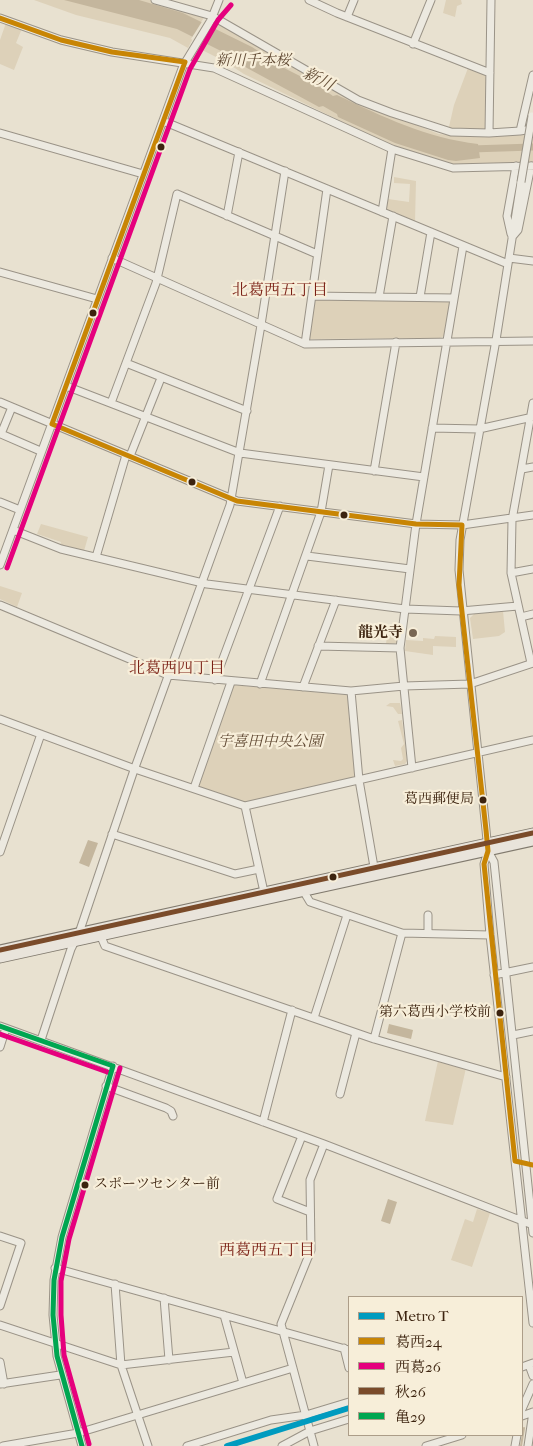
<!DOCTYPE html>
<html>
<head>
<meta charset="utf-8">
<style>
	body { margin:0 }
	#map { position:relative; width:533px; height:1446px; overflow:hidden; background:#e8e1d0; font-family:"IM FELL French Canon","Noto Serif JP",serif }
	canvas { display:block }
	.legend { position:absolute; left:348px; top:1296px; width:175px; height:140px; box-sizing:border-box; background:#f7eed9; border:1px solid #ac9d88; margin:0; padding:6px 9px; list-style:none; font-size:15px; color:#3c230f }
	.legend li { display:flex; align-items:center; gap:10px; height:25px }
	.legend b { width:25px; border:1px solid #ac9d88 }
</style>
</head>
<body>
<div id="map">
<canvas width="533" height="1446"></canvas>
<ul class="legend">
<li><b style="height:6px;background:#009bbf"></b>Metro T</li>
<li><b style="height:6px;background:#c88504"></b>葛西24</li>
<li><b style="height:6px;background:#e5007d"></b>西葛26</li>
<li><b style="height:6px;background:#7a4b2a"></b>秋26</li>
<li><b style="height:6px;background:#00a651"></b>亀29</li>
</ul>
</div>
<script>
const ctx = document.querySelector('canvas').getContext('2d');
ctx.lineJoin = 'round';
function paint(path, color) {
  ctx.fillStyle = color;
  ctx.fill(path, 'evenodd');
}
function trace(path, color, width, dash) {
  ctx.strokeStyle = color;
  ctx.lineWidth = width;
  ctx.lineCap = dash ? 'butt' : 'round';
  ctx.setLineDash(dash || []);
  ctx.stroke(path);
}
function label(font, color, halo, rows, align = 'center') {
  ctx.font = font + ' "IM FELL French Canon","Noto Serif JP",serif';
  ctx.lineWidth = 4.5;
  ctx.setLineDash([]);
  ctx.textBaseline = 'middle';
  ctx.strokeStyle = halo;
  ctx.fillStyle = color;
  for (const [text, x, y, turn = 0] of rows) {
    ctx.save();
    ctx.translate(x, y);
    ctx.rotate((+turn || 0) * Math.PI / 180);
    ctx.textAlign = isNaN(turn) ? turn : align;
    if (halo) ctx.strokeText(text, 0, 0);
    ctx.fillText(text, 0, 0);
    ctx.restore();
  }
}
paint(new Path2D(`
	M34,0H151L204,17L188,48L170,38L76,15Z
	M446,0H461L462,4L457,6L455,17L443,13Z
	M7,20L23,26L16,43L23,47L14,70L0,64V40Z
	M217,21L357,102L439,134L460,136L533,135V165L452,166L392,146L244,74L224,61L200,49Z
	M468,68L488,76V132L448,131L454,105Z
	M394,177L416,181L415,222L385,209L388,199L409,202L410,184L394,183Z
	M317,298L449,301L450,303L444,336L440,338L309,339L314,300Z
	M41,524L88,537L84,551L60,545L61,542L37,534Z
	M0,586L22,593L17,607L0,599Z
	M503,611L505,632L499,636L473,639L470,618L474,614Z
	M387,635L397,636V643L386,644Z
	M435,636L456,637V647L433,646V655L405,651L406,640L423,641V638L434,639Z
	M233,685L348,695L357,778L245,802L197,787Z
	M400,703L402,714H398L393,707L386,706L390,703Z
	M402,720L407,761L405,764L395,766L393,760L401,761L403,759L401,748L404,744L398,721Z
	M438,1061L466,1068L453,1125L425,1121Z
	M477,1209L490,1213L472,1267L451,1260L465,1219L473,1222Z`), '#ddd1b9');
paint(new Path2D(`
	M64,0H139L183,13L252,47L286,69L314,83L333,96L337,95C383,117 427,138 478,144L480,158L456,161L448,160L395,143L338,117L337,114L323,106L319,107L247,68L233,57L177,29Z
	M88,840L98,843L89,867L79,863Z
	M389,1024L413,1030L411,1039L387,1033Z
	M388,1199L397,1202L390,1224L381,1221Z`), '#c4b69d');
paint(new Path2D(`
	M203,20L214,26L202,45L191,39Z`), '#e8e1d0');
trace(new Path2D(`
	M521,1446L524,1428`), '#c4b69d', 2);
trace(new Path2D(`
	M471,149L533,147`), '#c4b69d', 7);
const minor = new Path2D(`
	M155,0L212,16L358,100L392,113L451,132L489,133L520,131
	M309,0L337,13L490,73
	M347,17L354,0
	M0,18L61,40L112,52L214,68L392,149L453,168L533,166
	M413,44L431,0
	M533,75L520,131L533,129
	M163,121L508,264
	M0,133L143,174
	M489,133L491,0
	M521,182L496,340L460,540L459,570L486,830L488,851L484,864L490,935L533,1323
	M382,212L392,149
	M227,216L239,152
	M511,234L507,216L516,166
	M512,237L518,230L531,166
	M112,258L305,344L533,341
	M509,258L533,261
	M0,272L97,299
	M312,296L454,298
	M379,297L393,216
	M420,297L431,232
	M305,344L327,189
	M126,363L247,411
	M66,386L240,453L424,477
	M0,402L237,501L416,524L462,525L533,515
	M111,403L156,283L177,194L317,254
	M12,407L1,434L38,450
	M432,428L479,429L533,417
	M130,456L161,378
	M522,469L533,467
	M374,471L396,342
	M0,502L20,510
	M13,530L61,549L207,584L405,609L461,611L518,606
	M307,556L410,569
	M96,557L126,455
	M0,565L183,66L211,20L219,0
	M511,573L533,569
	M0,605L168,675L351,691L404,686L470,684L533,663
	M521,617L533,614
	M318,646L400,648
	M531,663L511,573L512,520L533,403
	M215,680L280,506
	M260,684L321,512L329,465
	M303,687L336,600
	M351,691L359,780L374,867
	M0,719L135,769L245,806L533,740
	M412,768L400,648L416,524L463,246
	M194,788L231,682
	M245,806L264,892
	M112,834L235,874L259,869
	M488,851L494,862L533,1233
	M0,852L41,734
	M304,892L310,902L402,933L490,935
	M99,932L105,946L374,1039L506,1077
	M428,933V915
	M494,975L533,967
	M314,1018L347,915
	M0,1026L324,1144L533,1225
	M513,1035L533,1031
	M374,1039L402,933
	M41,1040L71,949L79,933L133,773L230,505L261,325L285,171
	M0,1047L6,1028
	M106,1086L166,1108L171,1111L173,1116
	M340,1094L356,1033
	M263,1122L292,1010
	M302,1136L277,1199L310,1212
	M0,1236L21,1243L0,1306
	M55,1268L349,1350
	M115,1284L121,1365L148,1446
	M164,1298L169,1360
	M224,1315L243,1383
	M0,1325L121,1365L234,1352
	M344,1348L349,1368
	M0,1362L4,1384
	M529,1365L533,1376
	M522,1367L533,1363
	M0,1384L60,1375
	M522,1409L533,1384
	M522,1416L533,1412
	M3,1446L78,1433L293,1368
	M82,1446L57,1356L53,1315L54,1280L62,1237L113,1066
	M187,1446L271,1420L306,1415L349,1402
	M282,1446L310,1431L349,1419
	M314,1446L281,1324L311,1250L310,1180L324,1144
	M426,1446L462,1435
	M515,1446L517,1435
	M528,1446L533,1412`);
const major = new Path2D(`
	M0,950L533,833
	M0,958L533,841`);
trace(minor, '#9a9387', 9);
trace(major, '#817a6e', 11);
trace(minor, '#ece9e0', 7);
trace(major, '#e9e4db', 9);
const minorBridge = new Path2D(`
	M521,182L532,116`);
trace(minorBridge, '#9a9387', 9, []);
trace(minorBridge, '#ece9e0', 7);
trace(new Path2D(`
	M0,18L61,40L112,52L185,62
	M52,424L237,501L416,524L462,525
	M52,424L185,62
	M462,525L459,585L486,830L488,851L484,864L515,1161L533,1165`), '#c88504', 5);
trace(new Path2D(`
	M7,568L190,69L218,20L231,5
	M0,1034L110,1073
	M89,1444L64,1355L61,1315V1281L69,1239L120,1068`), '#e5007d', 5);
trace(new Path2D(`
	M0,950L533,833`), '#7a4b2a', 5);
trace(new Path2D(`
	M0,1026L113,1066
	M82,1446L57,1356L53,1315L54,1280L62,1237L113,1066`), '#00a651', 5);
trace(new Path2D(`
	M227,1446L349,1408`), '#009bbf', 6);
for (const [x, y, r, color] of [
	[161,147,4.5,"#3c230f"],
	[93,313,4.5,"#3c230f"],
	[192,482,4.5,"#3c230f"],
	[344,515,4.5,"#3c230f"],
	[413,633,5,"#786653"],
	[483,800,4.5,"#3c230f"],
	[333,877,4.5,"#3c230f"],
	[500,1013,4.5,"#3c230f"],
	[85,1185,4.5,"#3c230f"]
]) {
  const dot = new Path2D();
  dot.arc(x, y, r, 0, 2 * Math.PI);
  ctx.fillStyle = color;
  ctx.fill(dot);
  trace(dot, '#f7eed9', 2);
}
label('14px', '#3c230f', '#f7eed9', [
	["葛西郵便局",474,800],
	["第六葛西小学校前",491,1013],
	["スポーツセンター前",94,1185,"left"]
], 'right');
label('italic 15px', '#624b35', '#f7eed9', [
	["新川千本桜",253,61],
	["宇喜田中央公園",270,742]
]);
label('bold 15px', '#3c230f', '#f7eed9', [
	["龍光寺",403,633]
], 'right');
label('italic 16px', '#665039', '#f7eed9', [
	["新川",318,80,27]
]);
label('16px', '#7a1f14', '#f7eed9', [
	["北葛西五丁目",280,291],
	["北葛西四丁目",177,669],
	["西葛西五丁目",267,1251]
]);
</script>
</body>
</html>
